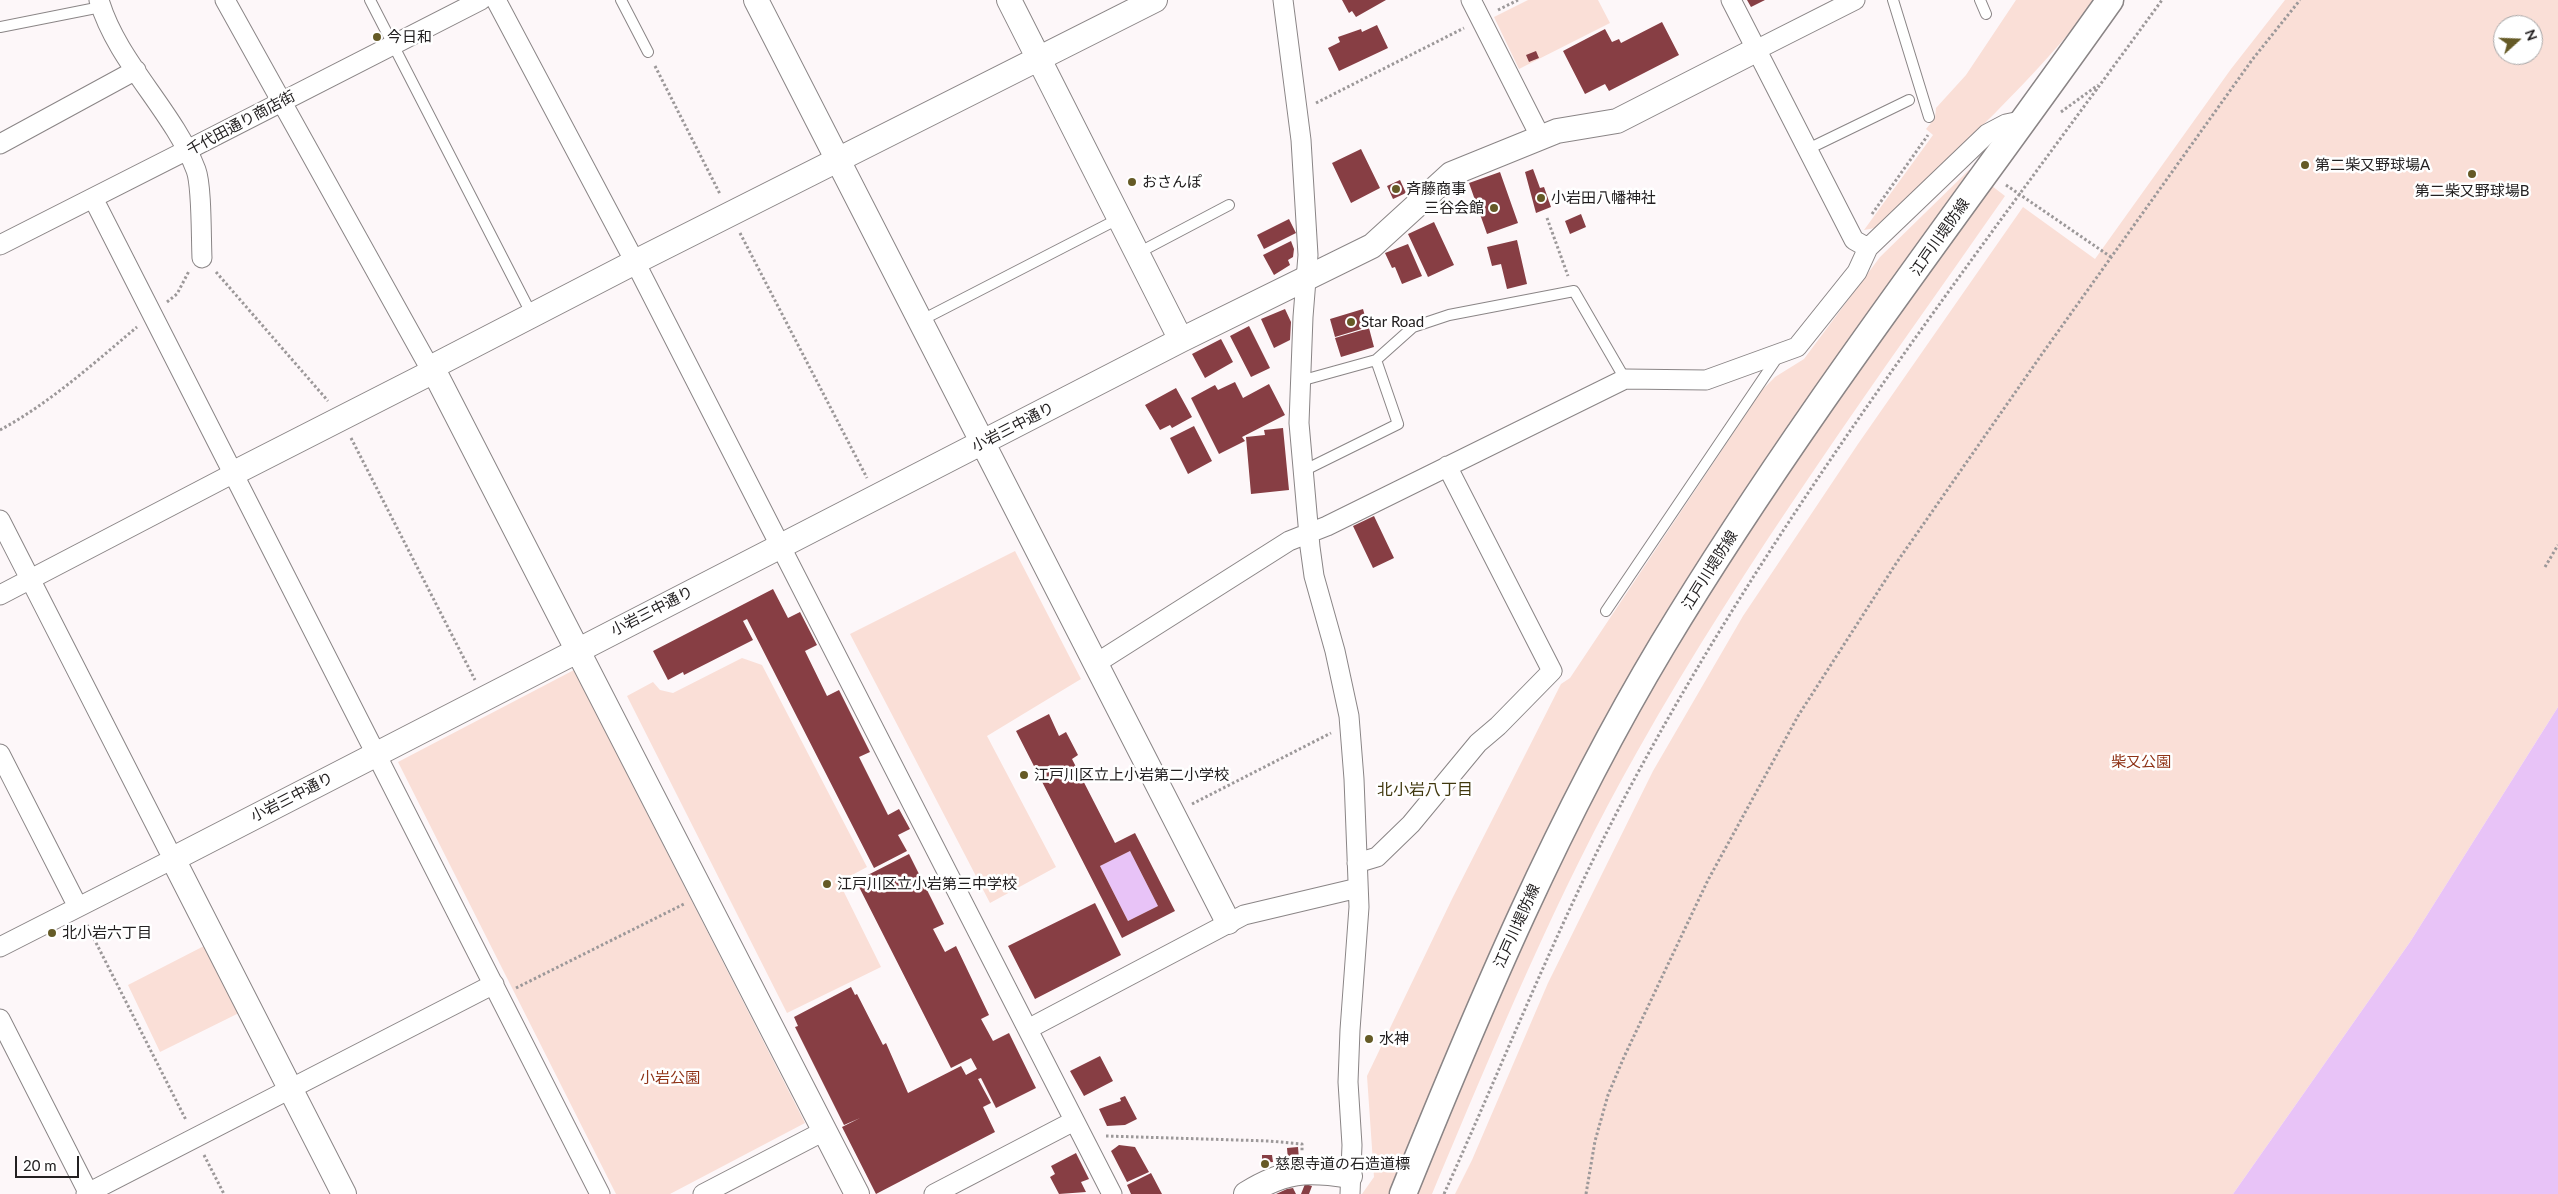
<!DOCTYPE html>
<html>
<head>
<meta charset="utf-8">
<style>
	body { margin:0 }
	#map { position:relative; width:2558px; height:1194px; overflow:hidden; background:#fdf7f9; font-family:Lato,sans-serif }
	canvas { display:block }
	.north { position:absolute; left:2493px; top:15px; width:50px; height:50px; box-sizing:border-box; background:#fff; border:1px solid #a7a6a6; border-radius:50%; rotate:70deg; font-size:14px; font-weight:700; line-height:20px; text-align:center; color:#232021 }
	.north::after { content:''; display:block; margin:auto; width:18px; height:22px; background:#655a26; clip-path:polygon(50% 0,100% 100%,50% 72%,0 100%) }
	.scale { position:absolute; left:15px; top:1156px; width:64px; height:22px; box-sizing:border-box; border:2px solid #232021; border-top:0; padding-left:6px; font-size:15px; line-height:18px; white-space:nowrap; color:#232021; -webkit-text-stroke:4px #fff; paint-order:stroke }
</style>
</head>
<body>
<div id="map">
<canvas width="2558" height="1194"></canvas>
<div class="north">N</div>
<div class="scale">20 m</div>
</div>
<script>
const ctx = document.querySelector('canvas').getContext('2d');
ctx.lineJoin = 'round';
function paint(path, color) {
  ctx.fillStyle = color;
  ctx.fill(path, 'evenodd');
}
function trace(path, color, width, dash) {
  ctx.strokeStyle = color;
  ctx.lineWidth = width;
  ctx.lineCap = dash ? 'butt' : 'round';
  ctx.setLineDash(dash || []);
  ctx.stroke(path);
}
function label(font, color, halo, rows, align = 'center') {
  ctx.font = font + ' Lato,"Noto Sans JP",sans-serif';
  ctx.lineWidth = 5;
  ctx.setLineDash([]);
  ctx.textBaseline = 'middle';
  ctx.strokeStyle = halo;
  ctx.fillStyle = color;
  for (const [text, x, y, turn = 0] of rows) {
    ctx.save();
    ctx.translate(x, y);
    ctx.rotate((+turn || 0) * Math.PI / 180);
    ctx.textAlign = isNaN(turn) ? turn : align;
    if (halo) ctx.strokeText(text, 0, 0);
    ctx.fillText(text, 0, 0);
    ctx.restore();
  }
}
paint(new Path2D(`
	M1528,0H1598L1610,23L1519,69L1494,17Z
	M2016,0H2096C2035,79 1956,151 1884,221L1875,228L1864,230L1933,135L1926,129L1935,118L1936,108L1966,75Z
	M2285,0H2558V707L2410,942L2233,1194H1455L1472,1160L1548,983L1653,771L1743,616L1858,444L2023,207L2095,259L2231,69ZM2503,25H2533V55H2503Z
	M1969,170L1971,173C1845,350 1713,524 1607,714C1522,868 1454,1031 1389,1194H1362L1374,1177L1367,1076L1452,899L1561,684L1570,678L1762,390L1775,377L1804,359L1880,257Z
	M1992,186L2005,196C1878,378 1747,557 1637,752C1557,893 1495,1044 1432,1194H1414C1491,1015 1566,834 1666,666C1765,500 1879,342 1992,186Z
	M1015,551L1081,679L987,736L1056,867L990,903L850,634Z
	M742,658L762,665L867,867L839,882L881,967L787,1013L627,696L653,682L660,690L673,693Z
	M574,670L805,1123L670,1194H616L398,762Z
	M204,946L239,1013L160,1052L128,985Z`), '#fadfd7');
paint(new Path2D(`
	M2558,707V1194H2233L2410,942Z
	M1130,851L1158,906L1128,921L1100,866Z`), '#e8c3f7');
paint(new Path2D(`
	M1342,0H1386L1356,17L1352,11L1349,13Z
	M1747,0H1765L1751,7Z
	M1662,22L1679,55L1609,91L1605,84L1585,94L1563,51L1605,29L1612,42L1619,39L1621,43Z
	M1377,25L1388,48L1339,71L1328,48L1340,42L1338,37L1361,29L1362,32Z
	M1536,51L1539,58L1529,62L1526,55Z
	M1361,149L1380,188L1351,203L1332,163Z
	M1533,169L1540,188L1544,187L1551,207L1536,213L1525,172Z
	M1500,172L1518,223L1487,234L1469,183Z
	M1400,180L1406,193L1393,199L1387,186Z
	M1581,214L1586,227L1570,234L1565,221Z
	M1289,219L1296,233L1264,249L1257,235Z
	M1434,222L1454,265L1428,277L1408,234Z
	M1517,240L1527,284L1507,289L1501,264L1492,266L1487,247Z
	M1291,241L1294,249L1293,257L1288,260L1290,265L1274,275L1263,255Z
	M1408,244L1422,276L1402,284L1395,267L1392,268L1385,253Z
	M1285,309L1291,322L1290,340L1274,348L1261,319Z
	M1363,309L1368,327L1335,337L1330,319Z
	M1249,326L1270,368L1251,377L1230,336Z
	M1369,328L1374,347L1341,357L1335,338Z
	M1221,339L1233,362L1205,378L1192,354Z
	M1235,382L1243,398L1269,384L1285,415L1242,437L1245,441L1219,454L1191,398L1215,385L1218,390Z
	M1176,388L1192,417L1172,428L1170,425L1160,430L1145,405Z
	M1194,426L1212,461L1188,474L1170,438Z
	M1283,428L1289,490L1251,494L1246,437L1265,435L1264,430Z
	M1374,516L1394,558L1373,568L1353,526Z
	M773,589L788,618L800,612L817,645L805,651L827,696L839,690L870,752L859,757L888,815L899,809L910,829L898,835L907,851L874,868L747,619L743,621L753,640L684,675L683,672L668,680L653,651Z
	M1049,714L1059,736L1066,732L1078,755L1072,759L1115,843L1135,833L1175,911L1122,938L1016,731ZM1130,851L1158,906L1128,921L1100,866Z
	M909,854L944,924L933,929L945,952L956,946L989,1015L981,1019L993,1041L1009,1033L1036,1088L996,1108L981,1078L978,1079L991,1103L983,1107L995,1132L876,1194L842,1127L860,1118L844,1125L795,1027L798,1026L794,1017L851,987L855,995L857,994L883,1045L886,1043L908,1093L961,1066L966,1075L977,1069L971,1058L951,1068L856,881Z
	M1095,903L1121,955L1035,999L1008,946Z
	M1100,1056L1113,1081L1084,1096L1070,1071Z
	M1125,1096L1137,1119L1125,1125L1107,1126L1099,1109L1121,1101L1120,1098Z
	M1119,1145L1135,1147L1149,1172L1127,1182L1111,1151Z
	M1298,1147L1299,1159L1288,1160L1287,1148Z
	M1076,1153L1089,1179L1081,1182L1086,1192L1059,1194L1050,1177L1055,1174L1051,1166Z
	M1262,1155H1272L1273,1162L1262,1163Z
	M1151,1173L1162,1194H1131L1127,1185Z
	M1305,1184L1312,1186L1309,1194H1301Z
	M1293,1188L1296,1194H1276L1287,1189Z`), '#873e44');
const service = new Path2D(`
	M370,0L532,315
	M621,0L648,52
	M1893,0L1929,117
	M1980,0L1986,14
	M0,27L101,7
	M1808,149L1909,100
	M1138,253L1229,205
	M920,321L1120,218
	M1300,381L1376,360L1413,327L1449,315L1574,291L1625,379
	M1303,471L1398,424L1376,360
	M1606,611L1779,355`);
const minor = new Path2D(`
	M99,0C117,62 173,110 196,170C202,186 201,238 202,258
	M225,0L432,372
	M496,0L635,262L1112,1194
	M1283,0L1301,140L1308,255L1303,317L1299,423L1310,547L1314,576L1335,651L1349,716L1354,779L1359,907L1350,1030L1348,1082L1352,1145L1350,1194
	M1471,0L1541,138
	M1731,0L1854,240L1868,248L1987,134L2006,124L2025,120
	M1756,50L1855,0
	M0,144L136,70
	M93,198L600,1194
	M0,245C161,164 320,82 481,0
	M0,520L173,859L0,947
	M0,595L232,474
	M1095,664L1289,541L1327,526L1625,379L1706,380L1797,347L1857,272L1868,248
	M0,754L78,907
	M1357,863L1377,857L1411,824L1478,743L1498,726L1552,671L1447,466
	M0,1019L89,1194
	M1028,1029L1244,915L1358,888
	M86,1194L494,984
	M703,1194L824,1131
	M934,1194L1074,1121`);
const tertiary = new Path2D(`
	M756,0L1228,922
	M1009,0L1181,340
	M434,371L857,1194
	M232,474L434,371L432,367L635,262L1155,0
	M344,1194L173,859L1181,340L1372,246L1451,174L1557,131L1617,121L1756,50
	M1246,1194C1285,1170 1306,1169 1350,1176`);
const secondary = new Path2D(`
	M1403,1194C1479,1006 1558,819 1663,644C1798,420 1959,213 2110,0`);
trace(service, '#8a8586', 12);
trace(minor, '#8a8586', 21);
trace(tertiary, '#8a8586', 26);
trace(secondary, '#8a8586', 29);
trace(new Path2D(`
	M1498,10L1518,0
	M655,66L720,194
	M1316,103L1464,28
	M2061,112L2098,85
	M2006,185L2111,257
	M1872,214L1928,135
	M1547,218L1568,276
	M740,233L867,478
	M216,272L328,401
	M167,302L177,294L189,271
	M0,430C50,403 94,363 137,327
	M351,438L475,680
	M2545,567L2558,545
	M1192,804L1331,733
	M87,925L186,1120
	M516,988L684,904
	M1106,1136L1269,1141L1302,1144V1152
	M204,1155L224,1194
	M1444,1194C1509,1051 1565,905 1641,767C1789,495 1981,249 2162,0
	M1586,1194L1595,1141L1608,1095L1624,1057L1708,880L1798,716L1897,562L2042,354L2252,60L2300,0`), '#9c9899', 3, [2.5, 2.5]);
trace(service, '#fff', 10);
trace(minor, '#fff', 19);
trace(tertiary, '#fff', 24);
trace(secondary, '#fff', 26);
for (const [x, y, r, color] of [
	[377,37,5,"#655a26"],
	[2305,165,5,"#655a26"],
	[2472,174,5,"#655a26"],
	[1132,182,5,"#655a26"],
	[1396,189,5,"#655a26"],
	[1541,198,5,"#655a26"],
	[1494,208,5,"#655a26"],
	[1351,322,5,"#655a26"],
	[1024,775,5,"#655a26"],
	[827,884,5,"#655a26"],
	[52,933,5,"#655a26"],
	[1369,1039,5,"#655a26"],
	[1265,1164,5,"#655a26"]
]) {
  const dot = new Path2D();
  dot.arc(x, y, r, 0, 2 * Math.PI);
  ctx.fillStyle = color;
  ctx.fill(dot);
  trace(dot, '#fff', 2);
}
label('15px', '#232021', '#fff', [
	["今日和",387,37],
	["第二柴又野球場A",2315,165],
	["おさんぽ",1142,182],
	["斉藤商事",1406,189],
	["第二柴又野球場B",2472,191,"center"],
	["小岩田八幡神社",1551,198],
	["三谷会館",1484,208,"right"],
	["Star Road",1361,322],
	["江戸川区立上小岩第二小学校",1034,775],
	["江戸川区立小岩第三中学校",837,884],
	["北小岩六丁目",62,933],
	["水神",1379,1039],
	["慈恩寺道の石造道標",1275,1164]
], 'left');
label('15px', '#232021', '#fff', [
	["千代田通り商店街",241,123,-28],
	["江戸川堤防線",1940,237,-55],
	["小岩三中通り",1013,427,-27],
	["江戸川堤防線",1710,570,-58],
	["小岩三中通り",652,611,-27],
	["小岩三中通り",292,797,-27],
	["江戸川堤防線",1517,926,-66]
]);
label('15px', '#8f3317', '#fff', [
	["柴又公園",2141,762],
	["小岩公園",670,1078]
]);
label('16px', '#40380e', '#fff', [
	["北小岩八丁目",1425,790]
]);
</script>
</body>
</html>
